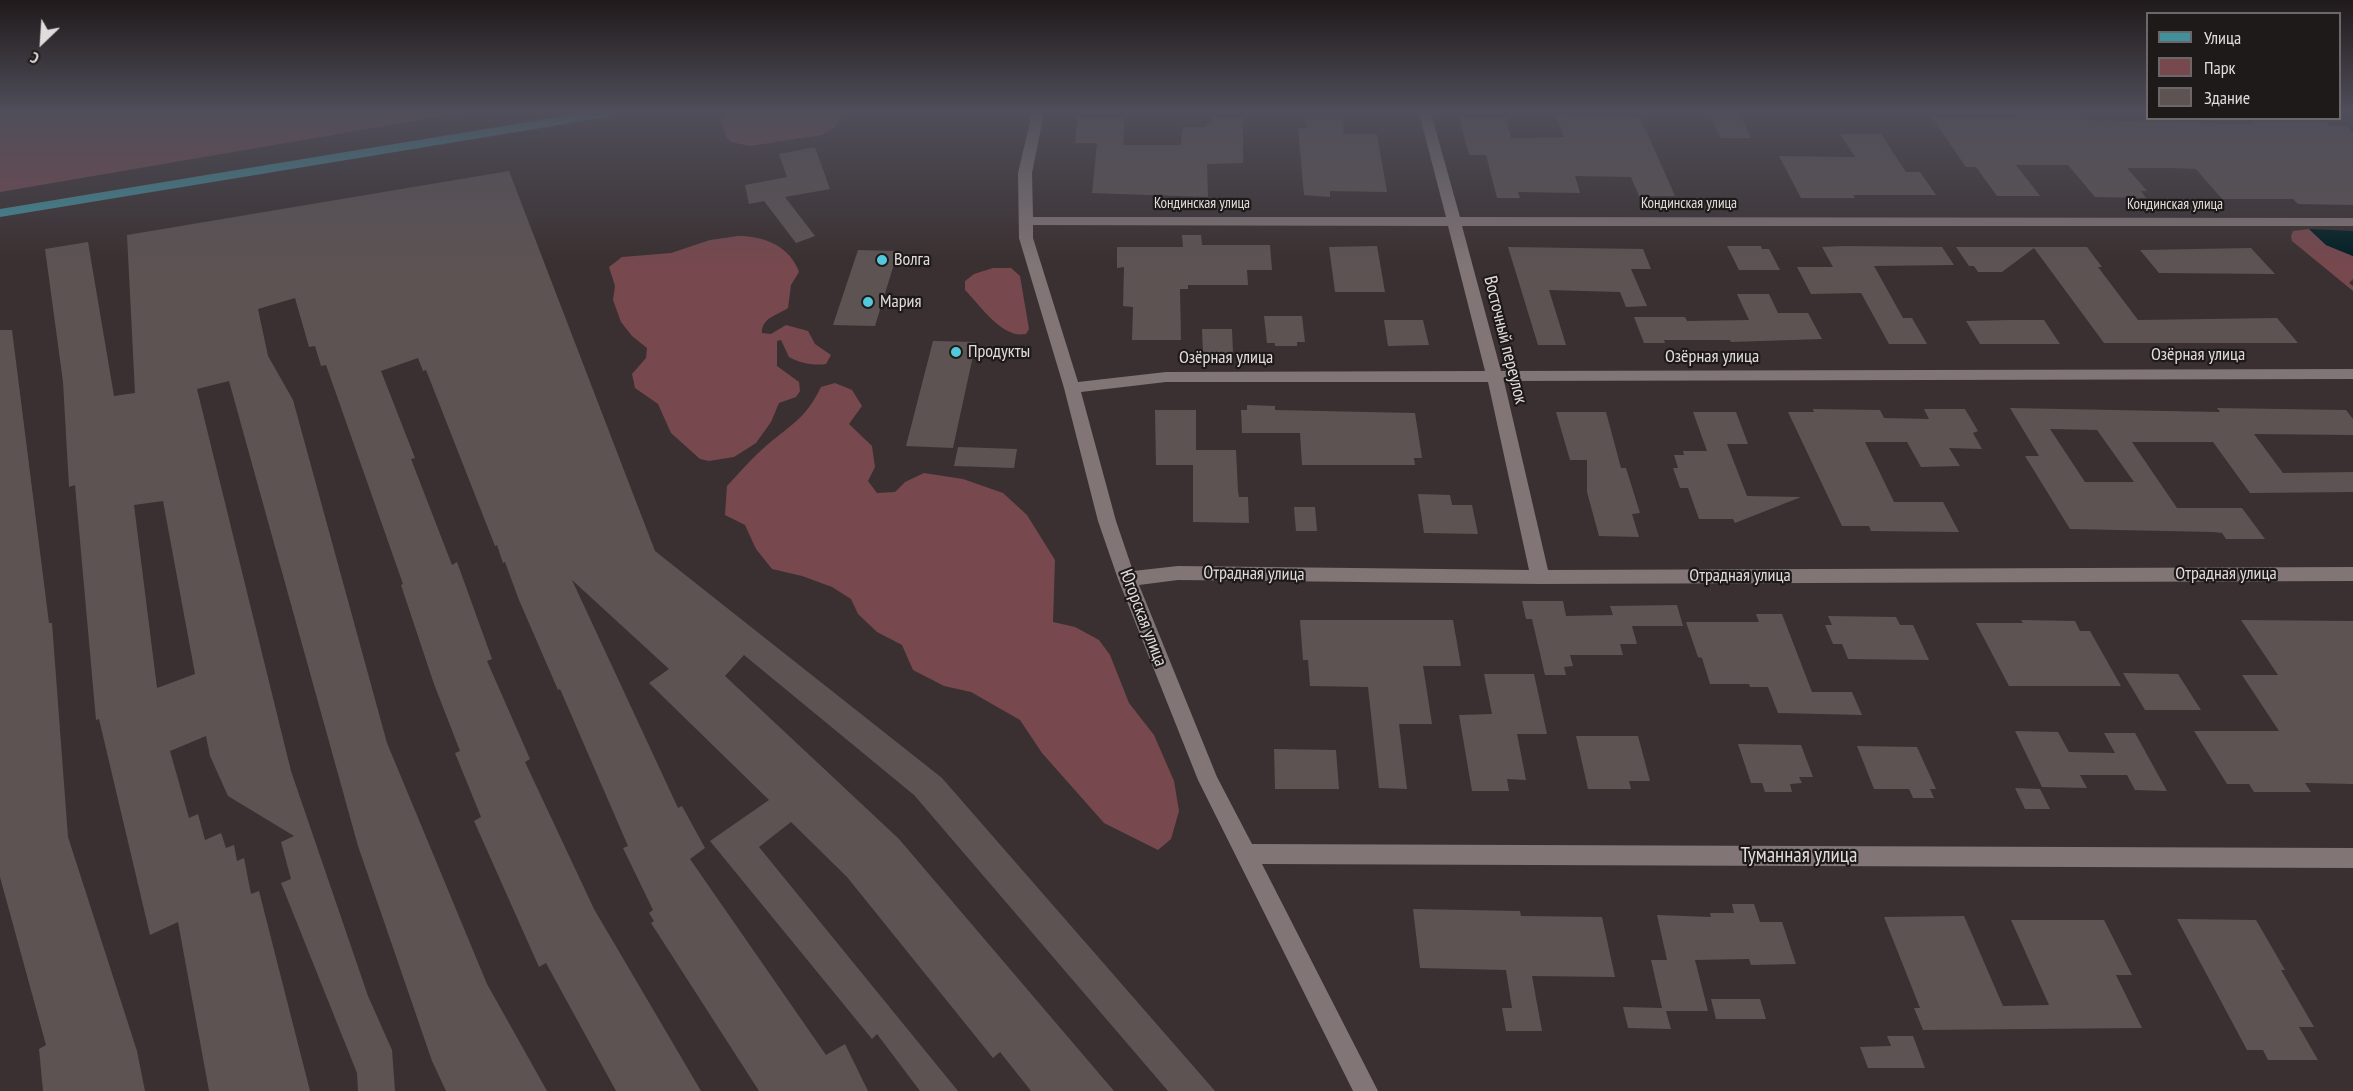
<!DOCTYPE html>
<html>
<head>
<meta charset="utf-8">
<style>
	body { margin:0 }
	#map { position:relative; width:2353px; height:1091px; overflow:hidden; background:#3a3031; font-family:"PT Sans Narrow",sans-serif }
	canvas { display:block }
	.legend { position:absolute; left:2146px; top:12px; width:195px; height:108px; box-sizing:border-box; background:#1e1a1a; border:2px solid #6c6768; margin:0; padding:8px 10px; list-style:none; font-size:18px; color:#e2dbdc }
	.legend li { display:flex; align-items:center; gap:12px; height:30px }
	.legend b { width:30px; border:2px solid #6c6768 }
	.north { position:absolute; left:12px; top:12px; width:60px; height:60px; -webkit-text-stroke:4px #1e1a1a; paint-order:stroke; rotate:205deg; font-size:16px; font-weight:700; line-height:24px; text-align:center; color:#e2dbdc }
	.north::after { content:''; display:block; margin:auto; width:21px; height:27px; background:#e2dbdc; clip-path:polygon(50% 0,100% 100%,50% 72%,0 100%) }
</style>
</head>
<body>
<div id="map">
<canvas width="2353" height="1091"></canvas>
<ul class="legend">
<li><b style="height:8px;background:#40919c"></b>Улица</li>
<li><b style="height:16px;background:#77484e"></b>Парк</li>
<li><b style="height:16px;background:#5d5353"></b>Здание</li>
</ul>
<div class="north">С</div>
</div>
<script>
const ctx = document.querySelector('canvas').getContext('2d');
ctx.lineJoin = 'round';
function paint(path, color) {
  ctx.fillStyle = color;
  ctx.fill(path, 'evenodd');
}
function trace(path, color, width, dash) {
  ctx.strokeStyle = color;
  ctx.lineWidth = width;
  ctx.lineCap = dash ? 'butt' : 'round';
  ctx.setLineDash(dash || []);
  ctx.stroke(path);
}
function label(font, color, halo, rows, align = 'center') {
  ctx.font = font + ' "PT Sans Narrow",sans-serif';
  ctx.lineWidth = 4.5;
  ctx.setLineDash([]);
  ctx.textBaseline = 'middle';
  ctx.strokeStyle = halo;
  ctx.fillStyle = color;
  for (const [text, x, y, turn = 0] of rows) {
    ctx.save();
    ctx.translate(x, y);
    ctx.rotate((+turn || 0) * Math.PI / 180);
    ctx.textAlign = isNaN(turn) ? turn : align;
    if (halo) ctx.strokeText(text, 0, 0);
    ctx.fillText(text, 0, 0);
    ctx.restore();
  }
}
paint(new Path2D(`
	M0,113H461L0,192Z
	M723,113H842L836,126L822,135L750,146L731,142L727,138L721,122Z
	M2309,229L2326,245L2353,256V279L2349,283L2353,286V291L2292,241L2291,236L2293,231Z
	M738,236C764,236 790,246 799,272L791,285L788,308C778,315 761,318 762,333L771,334L786,325L808,331L815,344L831,355L826,364C813,366 800,363 789,357L781,340L777,341V366L799,382L800,391L796,397L779,403L771,422L756,443L734,457L709,461L700,459L671,433L658,404L635,388L632,374L646,358L647,348L632,336L621,322L613,300L615,286L609,267L622,257L671,253L710,240Z
	M993,268H1011L1020,276L1029,329L1026,334C1002,339 980,305 965,290V281L974,274Z
	M835,383L852,390L862,406L849,424L872,446L875,467L868,481L877,493L895,492L905,482L924,473L963,479L1003,493L1027,515L1055,560L1053,622L1075,627L1099,640L1110,655L1129,703L1154,735L1174,781L1179,811L1171,839L1158,850L1104,823L1042,753L1020,720L971,692L944,686L913,670L902,645L877,632L858,614L851,599L832,587L802,576L772,569L756,549L745,525L725,515L727,486C740,472 753,457 767,445C792,424 806,418 821,387Z`), '#77484e');
paint(new Path2D(`
	M2309,229L2353,231V256L2326,245Z`), '#001f24');
paint(new Path2D(`
	M1709,113H1739L1751,138H1721Z
	M2015,113H2077L2089,120L2254,124L2251,121L2326,122L2330,126H2347L2353,132V205L2298,204L2293,199H2222L2196,169L2169,168H2127L2147,191H2141L2146,198L2095,197L2068,165H2016L2040,196H1997L1976,167H1966L1932,118H2019Z
	M1556,116L1640,117L1675,196H1639L1631,177L1575,176L1580,193L1518,192L1520,198H1497L1486,155H1469L1459,118H1506L1511,138L1564,137Z
	M1077,118H1125L1123,145H1181L1182,127H1206V124H1211V118H1243V163L1207,164L1208,197L1092,193L1097,143H1075Z
	M1306,119H1342L1344,134H1377L1387,192L1330,191V197L1304,195L1298,128H1307Z
	M1840,134H1881L1906,172H1920L1936,195H1853L1855,198H1801L1779,156L1855,157Z
	M815,147L830,189L785,197L815,236L796,243L764,201L749,204L745,185L787,177L779,154Z
	M509,171L655,551L942,778L1215,1091H1168L914,795L744,655L725,676L899,839L1114,1091H1031L1000,1052L993,1058L847,877L791,822L759,847L958,1091H920L877,1034L872,1039L710,841L769,800L649,683L669,669L572,580L678,808L682,806L705,848L690,859L826,1055L845,1044L868,1091H759L651,923L654,921L649,913L653,910L623,848L628,846L560,689L558,690L519,600L505,562L503,563L497,545L495,546L426,370L423,371L418,358L381,371L415,458L411,459L452,565L457,562L492,659L487,661L530,759L525,762L594,909L701,1091H616L546,963L539,967L474,821L481,817L455,753L460,751L434,684L401,585L403,584L326,365L321,366L315,346L309,347L295,298L258,309L268,356L293,400L387,743L487,984L547,1091H446L432,1061L358,846L229,381L197,389L291,771L368,996L392,1050L395,1091H358L357,1073L281,883L291,879L281,842L294,836L228,796L210,756L206,736L170,751L189,818L198,814L205,840L221,833L226,848L234,845L237,861L244,858L251,894L259,891L310,1091H209L178,922L150,935L99,719L96,720L75,485L69,487L63,382L45,249L88,242L114,396L135,393L127,235ZM163,501L195,674L157,688L134,505Z
	M1182,235H1201L1202,245H1270L1272,270H1247L1248,285H1188V289H1180L1181,340H1132L1133,307L1123,306L1124,267L1117,268V247H1183Z
	M1377,246L1385,292H1335L1329,247Z
	M1727,246H1761L1762,249H1769L1780,270H1739Z
	M1844,246L1942,247L1954,265L1874,266L1903,318H1912L1927,344H1889L1861,293L1811,294L1797,267H1833L1822,247Z
	M1508,247L1643,249L1651,269H1631L1647,306L1626,307L1620,292L1549,290L1566,345H1538Z
	M1956,247H2087L2102,267H2098L2138,320L2277,318L2298,343H2104L2034,248L2002,272H1978L1974,266H1969Z
	M2251,248L2275,274L2159,273L2140,250Z
	M858,250L898,251L875,326L833,325Z
	M1737,294H1769L1778,313H1808L1822,339L1731,342L1730,340H1664L1665,343H1644L1634,317H1685L1687,321L1749,320Z
	M1264,316H1302L1305,342H1297V346H1275V343H1267Z
	M1384,320H1423L1429,345L1388,346Z
	M2009,320H2044L2060,344H1980L1966,321Z
	M1202,329H1232L1233,353H1203Z
	M0,330H12L49,623H52L68,837L137,1051L145,1091H43L39,1049L46,1045L0,877Z
	M933,341L976,342L953,448L906,446Z
	M1247,405L1275,406V410L1415,413L1422,458H1414L1415,465H1302L1300,433H1242L1241,410H1247Z
	M2010,408L2220,412L2217,408L2346,410L2353,419V435L2254,434L2283,473L2353,472V492L2250,493L2213,442H2132L2177,508H2242L2265,539H2226L2222,533L2214,532L2070,529L2025,456H2039ZM2050,429L2097,430L2134,482H2085Z
	M1813,409L1880,410L1884,418L1929,419L1924,409H1965L1978,431L1973,433L1982,449L1949,448L1960,466L1921,467L1907,442H1865L1894,502H1943L1959,532L1871,531L1869,526H1842L1788,412H1814Z
	M1155,410H1196V450H1236L1238,491L1239,497H1248L1249,523L1193,522V465H1156Z
	M1556,412H1606L1621,468H1626L1640,513L1632,514L1639,537L1599,536L1587,492V460H1570Z
	M1693,412H1736L1748,444H1727L1747,496L1801,497L1735,523L1733,519H1699L1688,488H1680L1673,468H1678L1674,455H1684L1683,451H1707Z
	M958,447L1017,449L1014,468L954,466Z
	M1418,494L1450,495L1452,505H1472L1478,534L1424,533Z
	M1294,507H1315L1317,531H1296Z
	M1522,601H1563L1566,616L1613,615L1610,606L1677,605L1683,626H1632L1637,644H1620L1623,655H1570L1573,666L1564,667L1566,675H1545L1532,619H1526Z
	M1756,614H1782L1812,692H1852L1862,715L1778,713L1768,687H1750L1749,684H1710L1702,658L1698,657L1686,622H1759Z
	M1828,616L1896,617L1900,625H1913L1929,660L1848,659L1842,644H1833L1825,625H1832Z
	M1300,620H1453L1461,666H1423L1432,724H1399L1407,789L1379,788L1368,687L1310,686L1308,660H1303Z
	M2021,620L2075,621L2080,631H2090L2121,686H2009L1976,623H2023Z
	M2241,620L2353,621V784L2305,783L2311,792H2254L2249,784H2227L2194,731H2279L2242,675H2278Z
	M2123,673L2178,674L2201,710H2145Z
	M1484,674H1534L1547,734H1517L1526,780L1507,779L1509,791H1472L1459,715L1492,714Z
	M2015,731L2058,732L2069,752L2115,753L2104,733H2135L2167,791L2135,790L2127,775H2080L2087,788L2042,787Z
	M1576,736H1638L1650,781H1629L1631,789H1588Z
	M1738,744L1801,745L1813,777H1799L1802,783L1790,784L1792,792H1765L1762,783H1751Z
	M1857,746L1917,747L1936,789H1930L1934,798H1913L1909,789H1874Z
	M1274,749L1336,750L1339,789H1275Z
	M2015,788L2040,789L2050,809H2025Z
	M1732,904H1754L1760,922H1782L1796,964L1751,965L1749,959L1695,960L1708,1011H1666L1671,1029L1628,1028L1623,1007L1662,1008L1651,960H1667L1657,915L1711,917L1710,913H1734Z
	M1413,909L1520,911L1521,916L1602,917L1615,977L1532,976L1542,1031H1506L1502,1008H1512L1506,970L1420,968Z
	M1964,916L2003,1006L2049,1005L2011,920H2104L2132,975H2116L2142,1028L1923,1030L1914,1008H1920L1884,917Z
	M2177,919L2256,920L2285,970H2281L2314,1027H2299L2318,1060H2268L2263,1050H2247Z
	M1711,999H1760L1766,1019H1716Z
	M1887,1036H1913L1925,1068H1868L1860,1047L1891,1046Z`), '#5d5353');
paint(new Path2D(`
	M1032,113H1044L1032,173L1033,217H1446L1419,113H1431L1460,217L2353,218V226H1462L1501,371L2353,369V379L1504,381L1548,570L2353,567V581L1540,584L1178,580L1139,585L1217,777L1252,844L2353,848V868L1262,864L1378,1091H1353L1198,780L1118,579L1098,521L1064,388L1019,238L1018,173ZM1033,225L1448,226L1485,371L1166,372L1078,382L1033,238ZM1166,382H1488L1529,570L1178,566L1133,571L1116,521L1081,392Z`), '#817576');
paint(new Path2D(`
	M582,113H614L608,117L0,217V209Z`), '#40919c');
const sky = ctx.createLinearGradient(0, 0, 0, 266);
sky.addColorStop(0, '#201a1b');
sky.addColorStop(0.42, '#4f4e5a');
sky.addColorStop(1, '#4f4e5a00');
ctx.fillStyle = sky;
ctx.fillRect(0, 0, 2353, 266);
for (const [x, y, r, color] of [
	[882,260,6,"#53cadc"],
	[868,302,6,"#53cadc"],
	[956,352,6,"#53cadc"]
]) {
  const dot = new Path2D();
  dot.arc(x, y, r, 0, 2 * Math.PI);
  ctx.fillStyle = color;
  ctx.fill(dot);
  trace(dot, '#1e1a1a', 2);
}
label('15px', '#e2dbdc', '#1e1a1a', [
	["Кондинская улица",1202,204],
	["Кондинская улица",1689,204],
	["Кондинская улица",2175,205]
]);
label('18px', '#e2dbdc', '#1e1a1a', [
	["Волга",894,260],
	["Мария",880,302],
	["Продукты",968,352]
], 'left');
label('18px', '#e2dbdc', '#1e1a1a', [
	["Восточный переулок",1505,340,76],
	["Озёрная улица",2198,355],
	["Озёрная улица",1712,357],
	["Озёрная улица",1226,358],
	["Отрадная улица",1254,574,1],
	["Отрадная улица",2226,574],
	["Отрадная улица",1740,576],
	["Югорская улица",1143,618,69]
]);
label('21px', '#e2dbdc', '#1e1a1a', [
	["Туманная улица",1799,856]
]);
</script>
</body>
</html>
